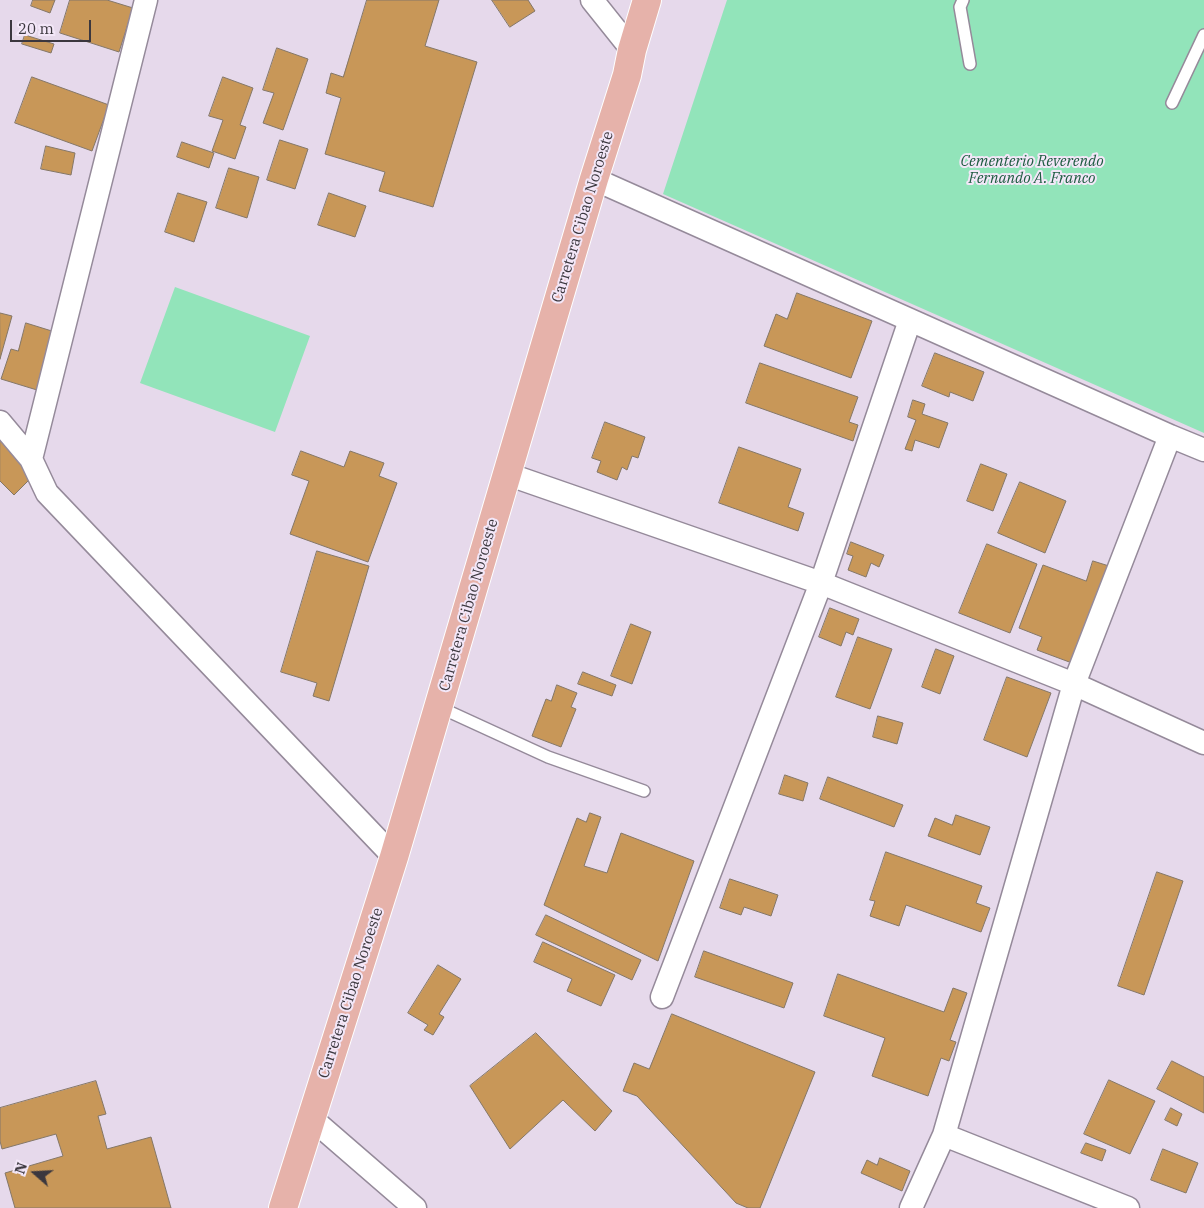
<!DOCTYPE html>
<html>
<head>
<meta charset="utf-8">
<style>
	body { margin:0 }
	#map { position:relative; width:1204px; height:1208px; overflow:hidden; background:#e6d9eb; font-family:"IBM Plex Serif",serif }
	canvas { display:block }
	.north { position:absolute; left:10px; top:1148px; width:50px; height:50px; -webkit-text-stroke:4px #f3e7f8; paint-order:stroke; rotate:289deg; font-size:14px; font-weight:700; line-height:20px; text-align:center; color:#3b373e }
	.north::after { content:''; display:block; margin:auto; width:18px; height:22px; background:#3b373e; clip-path:polygon(50% 0,100% 100%,50% 72%,0 100%) }
	.scale { position:absolute; left:10px; top:20px; width:81px; height:22px; box-sizing:border-box; border:2px solid #3b373e; border-top:0; padding-left:6px; font-size:15px; line-height:18px; white-space:nowrap; color:#3b373e; -webkit-text-stroke:4px #f3e7f8; paint-order:stroke }
</style>
</head>
<body>
<div id="map">
<canvas width="1204" height="1208"></canvas>
<div class="north">N</div>
<div class="scale">20 m</div>
</div>
<script>
const ctx = document.querySelector('canvas').getContext('2d');
ctx.lineJoin = 'round';
function paint(path, color) {
  ctx.fillStyle = color;
  ctx.fill(path, 'evenodd');
}
function trace(path, color, width, dash) {
  ctx.strokeStyle = color;
  ctx.lineWidth = width;
  ctx.lineCap = dash ? 'butt' : 'round';
  ctx.setLineDash(dash || []);
  ctx.stroke(path);
}
function label(font, color, halo, rows, align = 'center') {
  ctx.font = font + ' "IBM Plex Serif",serif';
  ctx.lineWidth = 4;
  ctx.setLineDash([]);
  ctx.textBaseline = 'middle';
  ctx.strokeStyle = halo;
  ctx.fillStyle = color;
  for (const [text, x, y, turn = 0] of rows) {
    ctx.save();
    ctx.translate(x, y);
    ctx.rotate((+turn || 0) * Math.PI / 180);
    ctx.textAlign = isNaN(turn) ? turn : align;
    if (halo) ctx.strokeText(text, 0, 0);
    ctx.fillText(text, 0, 0);
    ctx.restore();
  }
}
paint(new Path2D(`
	M727,0H1204V433L663,194Z
	M175,287L310,336L275,432L140,383Z`), '#92e4ba');
const building = new Path2D(`
	M33,0H55L50,13L31,6Z
	M70,0H107L133,8L119,52L60,33Z
	M367,0H439L425,46L477,62L433,207L379,191L385,172L325,154L341,98L326,93L331,73L343,77Z
	M492,0H528L535,11L510,27Z
	M25,35L54,44L51,53L22,44Z
	M277,48L308,59L283,130L263,123L274,93L263,90Z
	M32,77L109,105L92,151L15,123Z
	M223,77L253,88L240,125L246,127L235,159L212,151L223,120L209,116Z
	M280,140L308,149L295,189L267,180Z
	M182,142L214,153L209,168L177,157Z
	M46,146L75,153L71,175L41,169Z
	M229,168L259,177L247,218L216,208Z
	M178,193L207,202L194,242L165,232Z
	M329,193L366,206L355,237L318,225Z
	M797,293L872,321L851,378L764,346L776,314L787,319Z
	M0,313L12,316L0,359Z
	M26,323L55,332L37,390L1,379L11,349L18,351Z
	M935,353L984,372L973,401L950,392L949,397L922,386Z
	M760,363L858,397L849,422L858,425L853,441L746,403Z
	M913,400L925,404L922,414L948,423L939,448L915,440L912,451L905,449L916,420L908,417Z
	M605,422L645,437L638,458L632,456L627,470L622,467L617,480L597,472L601,461L592,458Z
	M0,440L34,475L14,495L0,481Z
	M739,447L801,469L788,507L804,513L798,531L719,503Z
	M301,451L344,467L350,451L384,463L379,476L397,483L368,562L290,534L309,481L292,475Z
	M981,464L1007,474L993,511L967,501Z
	M1020,482L1066,501L1045,553L998,533Z
	M851,542L884,555L879,567L871,563L866,577L848,570L853,556L847,554Z
	M987,544L1037,564L1010,633L959,613Z
	M317,551L369,566L329,701L313,696L317,683L281,672Z
	M1093,561L1109,566L1072,663L1037,650L1042,637L1019,628L1043,565L1086,581Z
	M830,608L859,619L853,635L846,632L841,646L819,637Z
	M631,624L651,632L632,684L611,676Z
	M858,637L892,649L870,709L836,697Z
	M936,649L954,656L940,694L922,687Z
	M583,672L616,685L612,696L578,684Z
	M1007,677L1051,693L1027,757L984,740Z
	M557,685L577,693L571,707L576,709L561,747L532,736L546,699L551,701Z
	M878,716L903,723L897,744L873,737Z
	M785,775L808,783L803,801L779,794Z
	M828,777L903,805L894,827L820,799Z
	M590,813L601,817L584,866L607,873L621,833L694,861L658,961L544,905L577,818L586,822Z
	M956,815L990,827L980,855L928,836L935,818L952,825Z
	M886,852L982,886L976,903L990,908L981,932L906,905L899,926L870,916L875,901L870,900Z
	M1157,872L1183,881L1144,995L1118,986Z
	M730,879L778,895L771,916L744,907L741,915L720,908Z
	M546,915L641,960L632,980L536,935Z
	M543,942L615,975L601,1006L567,991L572,979L534,962Z
	M704,951L793,983L784,1008L695,977Z
	M438,965L461,979L439,1014L444,1017L433,1035L424,1030L428,1025L408,1013Z
	M838,974L944,1012L953,988L967,993L950,1040L956,1042L949,1061L941,1058L928,1096L872,1076L885,1038L824,1016Z
	M672,1014L815,1072L760,1208H748L736,1203L637,1096L623,1091L634,1063L649,1069Z
	M536,1033L612,1111L595,1131L563,1100L510,1149L470,1086Z
	M1172,1061L1204,1077V1113L1157,1089Z
	M1109,1080L1155,1101L1130,1154L1084,1134Z
	M96,1081L106,1114L98,1116L107,1149L151,1137L171,1208H15L5,1173L63,1156L56,1134L2,1149L0,1141V1108Z
	M1171,1108L1182,1114L1177,1126L1165,1120Z
	M1086,1143L1106,1150L1102,1161L1081,1153Z
	M1163,1149L1198,1163L1186,1193L1151,1180Z
	M880,1158L910,1171L902,1191L861,1173L867,1160L877,1165Z`);
paint(building, '#c89758');
trace(building, '#847768', 1);
const service = new Path2D(`
	M963,0L960,7L970,64
	M1172,103L1204,35
	M439,707L548,757L644,791`);
const minor = new Path2D(`
	M592,0L632,50
	M594,179L1170,436L1204,450
	M0,422L31,459L47,493L394,857
	M31,459L146,0
	M507,474L821,583L1074,684L1204,743
	M662,997L821,583L910,320
	M311,1118L415,1208
	M944,1135L1128,1208
	M911,1208L944,1135L1074,684L1170,436`);
const primary = new Path2D(`
	M283,1208L394,857L594,179L627,75L632,50L647,0`);
trace(service, '#958a9a', 14);
trace(minor, '#958a9a', 25);
trace(primary, '#fff', 30);
trace(service, '#fff', 11);
trace(minor, '#fff', 22);
trace(primary, '#e6b2aa', 28);
label('italic 15px', '#1d5b40', '#f3e7f8', [
	["Cementerio Reverendo",1032,162],
	["Fernando A. Franco",1032,179]
]);
label('15px', '#3b373e', '#f3e7f8', [
	["Carretera Cibao Noroeste",583,217,-73],
	["Carretera Cibao Noroeste",469,605,-74],
	["Carretera Cibao Noroeste",351,993,-72]
]);
</script>
</body>
</html>
